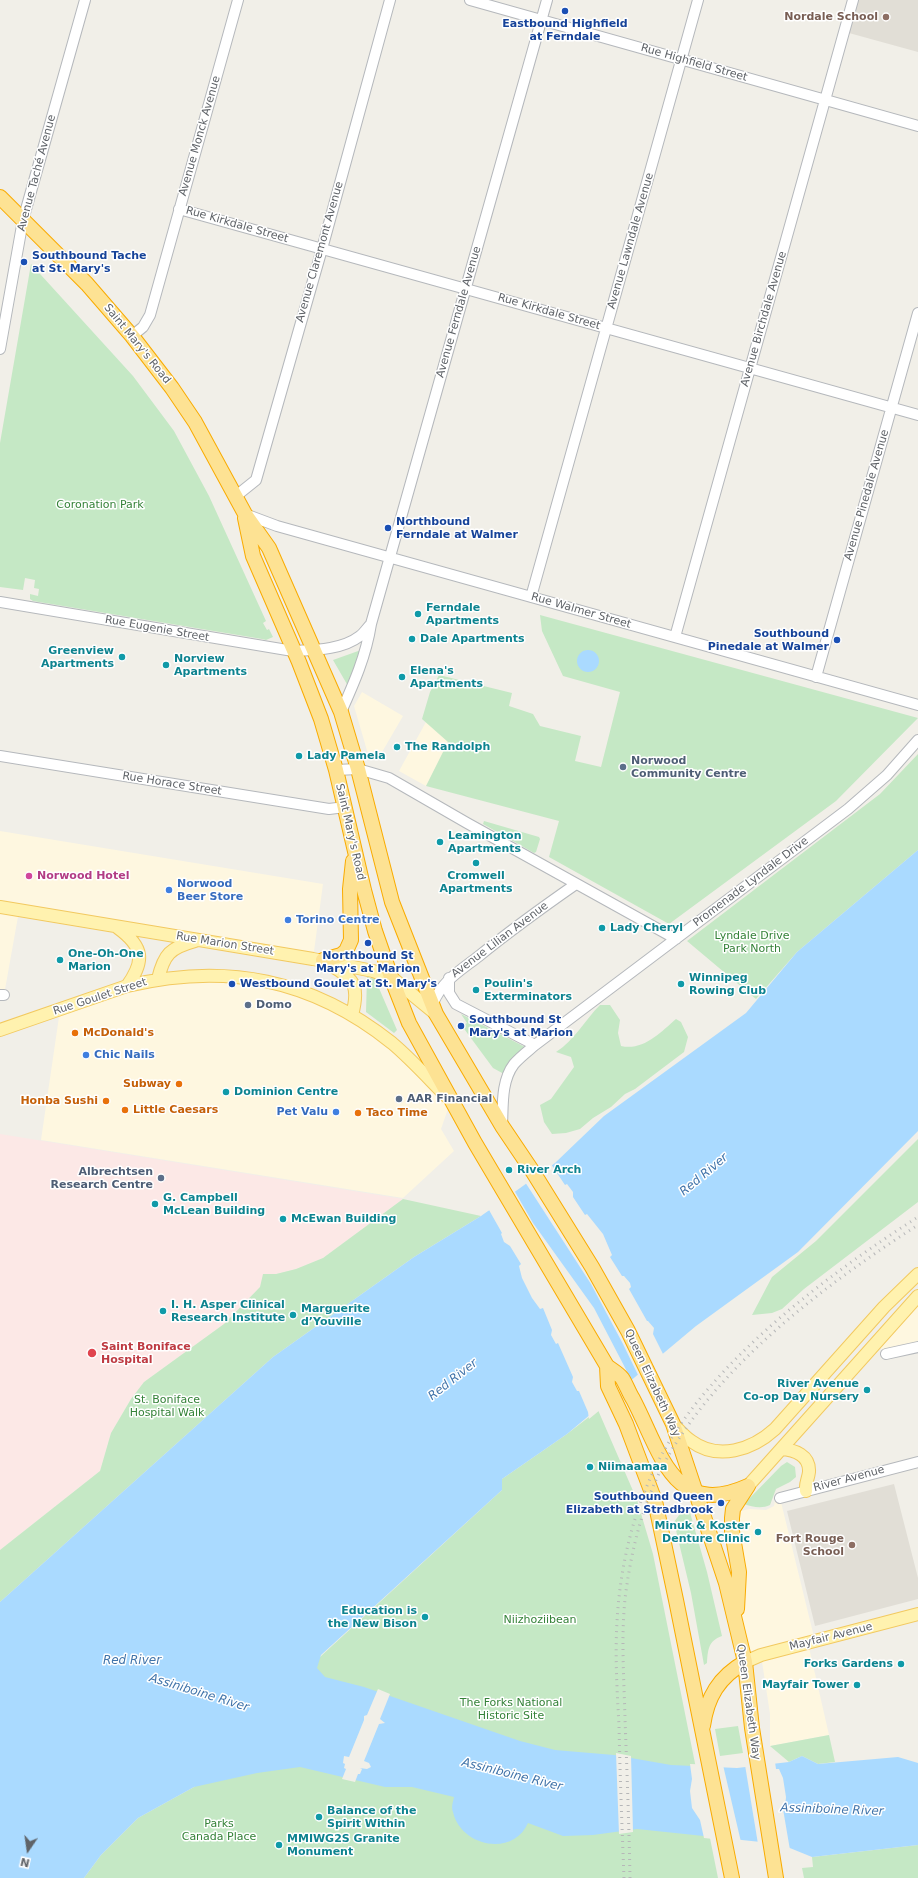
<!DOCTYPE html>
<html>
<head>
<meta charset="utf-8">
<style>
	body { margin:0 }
	#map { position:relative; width:918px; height:1878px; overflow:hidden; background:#f1efe8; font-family:"DejaVu Sans",sans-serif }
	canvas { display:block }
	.north { position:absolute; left:8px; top:1830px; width:40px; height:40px; -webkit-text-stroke:3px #fff; paint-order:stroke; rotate:193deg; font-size:11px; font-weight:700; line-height:16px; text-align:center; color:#5f6368 }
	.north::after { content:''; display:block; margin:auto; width:14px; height:18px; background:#5f6368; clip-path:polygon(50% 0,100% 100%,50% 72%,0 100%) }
</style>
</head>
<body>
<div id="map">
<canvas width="918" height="1878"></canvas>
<div class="north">N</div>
</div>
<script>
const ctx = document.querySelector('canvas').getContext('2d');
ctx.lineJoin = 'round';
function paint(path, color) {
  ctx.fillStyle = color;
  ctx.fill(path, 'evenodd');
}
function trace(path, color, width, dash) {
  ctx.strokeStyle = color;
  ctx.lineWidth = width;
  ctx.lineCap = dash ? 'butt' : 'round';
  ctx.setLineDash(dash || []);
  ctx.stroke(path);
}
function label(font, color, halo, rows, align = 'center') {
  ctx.font = font + ' "DejaVu Sans",sans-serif';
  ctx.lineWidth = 3;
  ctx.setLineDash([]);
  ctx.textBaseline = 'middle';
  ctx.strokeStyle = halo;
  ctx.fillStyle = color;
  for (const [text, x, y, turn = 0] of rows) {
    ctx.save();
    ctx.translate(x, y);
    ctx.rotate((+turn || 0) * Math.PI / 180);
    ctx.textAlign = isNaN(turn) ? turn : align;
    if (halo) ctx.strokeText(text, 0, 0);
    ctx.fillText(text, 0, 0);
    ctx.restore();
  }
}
paint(new Path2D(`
	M362,692L403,716L378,759L368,754L354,706Z
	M426,722L449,742L426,786L399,771Z
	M0,831L323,884L313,959L19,911L4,995H0Z
	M261,980L367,1024L451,1100L441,1129L454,1151L403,1198L41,1140L60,1010L148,981Z
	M918,1296V1347L886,1354L875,1342Z
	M776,1496L780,1498L815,1641L808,1643L829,1735L770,1746V1714L761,1655L745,1662L736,1624L733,1509L740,1511L750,1509L766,1510L774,1506Z`), '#fef7e0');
paint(new Path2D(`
	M858,0H918V52L849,33Z
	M894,1484L918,1578V1599L815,1626L787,1511Z`), '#e1ded6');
paint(new Path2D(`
	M0,1134L403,1199L323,1258L296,1269L276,1274H263L260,1287L224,1324L144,1382L131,1399L111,1433L100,1471L0,1550Z`), '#fce8e6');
paint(new Path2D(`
	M31,264L133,376L174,431L209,496L266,621L263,623L267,630L269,629L273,637L266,640L262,639L33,601L30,599V594L38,596L39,589L34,588L35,580L25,578L23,590L0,587V443Z
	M540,615L918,718L836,801L669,924L549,857L559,821L426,786L448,742L422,719L430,692L439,675L512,693L509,706L533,714L540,726L581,736L575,761L601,767L620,692L563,676L542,631Z
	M361,650L348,686L333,660Z
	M918,754V850L797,952L756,999L687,941L880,794Z
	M484,821L539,837L540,839L536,852L534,853L483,824Z
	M367,977L375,979L397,1030L394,1033L366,1012Z
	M600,1005H610L620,1020L618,1033L621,1046C643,1051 660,1033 676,1019L681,1022L688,1037L684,1052L635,1089L625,1094L611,1107L593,1118L580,1129L566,1133L552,1134L544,1122L540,1105L551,1099L574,1067L571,1057L556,1052C575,1040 584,1021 600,1005Z
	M461,1014L525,1047L504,1074L493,1068L462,1026L467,1023Z
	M918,1139V1202L804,1289L782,1309L772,1313L752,1315L772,1277L816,1241Z
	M403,1199L481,1216L414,1257L273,1357L0,1602V1550L100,1471L111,1433L131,1399L144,1382L224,1324L260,1287L263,1274H276L296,1269L323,1258Z
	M598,1410L637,1500L653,1554L718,1878H84L101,1855L138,1818L194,1787L321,1656L502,1490V1479L567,1434Z
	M787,1462L795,1467L796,1477L790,1482L776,1489L770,1505C762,1509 752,1507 744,1504L781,1466Z
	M689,1509L707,1572L722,1636C708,1641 708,1650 707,1663L704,1665L691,1593L674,1522L682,1511Z
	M738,1726L743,1753L720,1756L715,1729Z
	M829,1735L835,1762L818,1764L802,1756L789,1762L770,1746Z
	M918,1845V1878H804L802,1868L813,1867L812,1857Z`), '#c5e8c5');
paint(new Path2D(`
	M577 661a11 11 0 1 1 22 0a11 11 0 1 1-22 0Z
	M918,850V1131L798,1252L696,1326L567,1434L502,1479V1490L321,1655L317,1668L325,1677L364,1687L520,1741L555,1750L614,1755L671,1765L737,1768L789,1762L802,1756L818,1764L898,1757L918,1763V1845L812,1857L780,1844L637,1829L593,1835L563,1836L528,1823C513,1857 461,1847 453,1812C451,1807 453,1802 454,1797L412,1787H385L300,1767L257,1773L194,1787L138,1818L101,1855L84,1878H0V1602L273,1357L414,1257L481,1216L555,1163L604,1116L746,1013L797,952Z`), '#aadaff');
paint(new Path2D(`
	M554,1161L551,1164L565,1185L567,1184L573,1192V1197L585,1215L587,1214L603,1234L612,1255L610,1257L622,1276H624L630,1283L631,1287L629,1289L647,1321H648L654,1328L653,1334L664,1356L639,1377L623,1344L591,1284L525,1182Z
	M514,1190L533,1223L594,1308L633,1383L589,1419L588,1412L579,1391H577L572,1382L573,1377L558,1343L556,1344L551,1335L552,1330L543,1308L540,1309L532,1298L522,1278L519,1266L521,1264L510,1246L504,1242L501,1234L502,1233L489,1210L486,1212L485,1211Z
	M378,1689L390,1694L380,1719L385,1723L379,1724L364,1761L369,1763L371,1767L367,1769L360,1768L362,1769L360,1774H358L355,1782L342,1779L346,1769L344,1768L345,1764L343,1763L344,1756L349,1757L364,1720V1716L367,1715Z
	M616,1753L631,1756L633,1832L619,1834Z
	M775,1762L776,1769H779L783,1778L786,1797L785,1809H783L790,1850L780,1846L758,1844L745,1765Z
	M690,1764L723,1765L741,1842L704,1838L700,1820L692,1808L690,1791L692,1779Z`), '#f1efe8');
const minor = new Path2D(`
	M470,0L918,126
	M179,209L918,415
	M132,336L143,327L150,315L238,0
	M0,349L23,220L85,0
	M236,496L256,480L322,249L390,0
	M245,514L277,526L918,705
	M531,597L698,0
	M0,602L293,651C314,650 342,650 360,636C364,633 367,628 371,624
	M675,637L853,0
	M816,677L918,313
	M341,712C354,683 366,656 371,624L547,0
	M0,756L329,809L345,807
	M336,770L358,769L389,778L467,823L676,939
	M449,978V993L456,1004L535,1045
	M0,995H4
	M433,1003C443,980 460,971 479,956C511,930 543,907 576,884
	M502,1126C503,1106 501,1081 514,1064C520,1057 528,1051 535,1045L848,809L887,775L918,740
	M886,1354L918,1347
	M780,1498L918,1462`);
const major = new Path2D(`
	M0,907L313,959L373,971L391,977L436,1014
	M118,928C144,947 145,961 127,986
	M332,966C356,979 359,989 352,1015
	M158,979C164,954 170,948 195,941
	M0,1030L127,986C226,962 312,979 392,1043C411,1059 429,1079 446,1096
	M673,1424C679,1430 684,1436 691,1441C718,1461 752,1450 775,1429L884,1307L918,1274
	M781,1449C795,1450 810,1455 809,1472C808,1480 805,1483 806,1491
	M748,1486L918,1296
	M745,1662L761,1655L918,1614`);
const highway = new Path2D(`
	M0,197L87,284L132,336L172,388L195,422L245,514L269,548L341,712L358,769L392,902L436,1014L502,1126L533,1172L592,1267L628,1331L673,1424L726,1583L745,1662L752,1728L776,1878
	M245,518L253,556L299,662L321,719L336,770L364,890L375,931L391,977L409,1023L475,1143L607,1366L608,1386L626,1424L655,1501L676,1600L732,1878
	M323,960L341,955L346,951L351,940L350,889L353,861
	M607,1366C612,1370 618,1373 622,1378C626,1384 629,1393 633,1399C660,1450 673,1520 748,1486
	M737,1609L739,1572L732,1531V1518L733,1509L748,1486
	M703,1726C707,1697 719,1677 745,1662`);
trace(minor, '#b5b8bc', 12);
trace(major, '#f2c960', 14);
trace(highway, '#f9ab00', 16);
trace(minor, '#fff', 10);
trace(major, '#fff2af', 12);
trace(highway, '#fde293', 14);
trace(new Path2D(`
	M624,1878C622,1827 620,1776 619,1725C617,1691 615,1656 617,1622C620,1565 634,1507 661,1456C713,1360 827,1275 918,1217
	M630,1878C629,1825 627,1772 625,1719C624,1679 621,1639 625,1599C631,1550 643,1501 667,1458C722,1362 826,1284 918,1225`), '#b6b7b8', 3, [1, 5]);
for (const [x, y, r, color] of [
	[565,11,4,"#1a4fb4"],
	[886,17,4,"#8d6e63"],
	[24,262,4,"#1a4fb4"],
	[388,528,4,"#1a4fb4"],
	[418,614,4,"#0f9aa8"],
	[412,639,4,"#0f9aa8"],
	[837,640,4,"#1a4fb4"],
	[122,657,4,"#0f9aa8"],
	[166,665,4,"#0f9aa8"],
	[402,677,4,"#0f9aa8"],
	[397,747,4,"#0f9aa8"],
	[299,756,4,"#0f9aa8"],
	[623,767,4,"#5c6f8a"],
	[440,842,4,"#0f9aa8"],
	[476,863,4,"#0f9aa8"],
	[29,876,4,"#d1479c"],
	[169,890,4,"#3f7fe0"],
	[288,920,4,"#3f7fe0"],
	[602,928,4,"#0f9aa8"],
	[368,943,4,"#1a4fb4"],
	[60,960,4,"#0f9aa8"],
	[232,984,4,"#1a4fb4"],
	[681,984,4,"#0f9aa8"],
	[476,990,4,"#0f9aa8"],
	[248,1005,4,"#5c6f8a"],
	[461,1026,4,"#1a4fb4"],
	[75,1033,4,"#e8710a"],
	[86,1055,4,"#3f7fe0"],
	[179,1084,4,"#e8710a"],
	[226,1092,4,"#0f9aa8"],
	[399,1099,4,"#5c6f8a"],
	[106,1101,4,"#e8710a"],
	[125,1110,4,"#e8710a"],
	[336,1112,4,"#3f7fe0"],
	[358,1113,4,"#e8710a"],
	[509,1170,4,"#0f9aa8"],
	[161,1178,4,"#5c6f8a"],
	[155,1204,4,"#0f9aa8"],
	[283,1219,4,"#0f9aa8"],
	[163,1311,4,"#0f9aa8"],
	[293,1315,4,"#0f9aa8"],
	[92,1353,5,"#e0444e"],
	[867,1390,4,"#0f9aa8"],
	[590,1467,4,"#0f9aa8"],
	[721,1503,4,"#1a4fb4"],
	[758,1532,4,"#0f9aa8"],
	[852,1545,4,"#8d6e63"],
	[425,1617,4,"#0f9aa8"],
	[901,1664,4,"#0f9aa8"],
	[857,1685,4,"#0f9aa8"],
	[319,1817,4,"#0f9aa8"],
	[279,1845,4,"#0f9aa8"]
]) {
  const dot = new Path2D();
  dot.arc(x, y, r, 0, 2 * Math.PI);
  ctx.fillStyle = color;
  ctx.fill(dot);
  trace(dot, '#fff', 1.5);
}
label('bold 11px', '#785e54', '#fff', [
	["Nordale School",878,17],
	["Fort Rouge",844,1539],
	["School",844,1552]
], 'right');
label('bold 11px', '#164399', '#fff', [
	["Eastbound Highfield",565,24,"center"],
	["at Ferndale",565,37,"center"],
	["Southbound Tache",32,256],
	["at St. Mary's",32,269],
	["Northbound",396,522],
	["Ferndale at Walmer",396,535],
	["Southbound",829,634,"right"],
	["Pinedale at Walmer",829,647,"right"],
	["Northbound St",368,956,"center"],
	["Mary's at Marion",368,969,"center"],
	["Westbound Goulet at St. Mary's",240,984],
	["Southbound St",469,1020],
	["Mary's at Marion",469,1033],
	["Southbound Queen",713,1497,"right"],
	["Elizabeth at Stradbrook",713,1510,"right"]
], 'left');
label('11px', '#5f6368', '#fff', [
	["Rue Highfield Street",694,63,16],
	["Avenue Monck Avenue",200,136,-74],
	["Avenue Taché Avenue",37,173,-75],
	["Rue Kirkdale Street",237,225,16],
	["Avenue Lawndale Avenue",631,241,-74],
	["Avenue Claremont Avenue",320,252,-74],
	["Avenue Ferndale Avenue",459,312,-74],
	["Rue Kirkdale Street",549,312,16],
	["Avenue Birchdale Avenue",764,319,-74],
	["Saint Mary's Road",137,344,51],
	["Avenue Pinedale Avenue",867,495,-74],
	["Rue Walmer Street",581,611,16],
	["Rue Eugenie Street",157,629,10],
	["Rue Horace Street",172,784,9],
	["Saint Mary's Road",350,832,77],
	["Promenade Lyndale Drive",751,882,-37],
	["Avenue Lilian Avenue",500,940,-37],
	["Rue Marion Street",225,944,9],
	["Rue Goulet Street",100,997,-18],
	["Queen Elizabeth Way",652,1383,65],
	["River Avenue",849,1479,-15],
	["Mayfair Avenue",831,1637,-14],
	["Queen Elizabeth Way",748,1702,82]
]);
label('11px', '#348238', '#fff', [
	["Coronation Park",100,505],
	["Lyndale Drive",752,936],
	["Park North",752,949],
	["St. Boniface",167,1400],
	["Hospital Walk",167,1413],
	["Niizhoziibean",540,1620],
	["The Forks National",511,1703],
	["Historic Site",511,1716],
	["Parks",219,1824],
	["Canada Place",219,1837]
]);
label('bold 11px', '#0d838f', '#fff', [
	["Ferndale",426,608],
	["Apartments",426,621],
	["Dale Apartments",420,639],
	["Greenview",114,651,"right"],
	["Apartments",114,664,"right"],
	["Norview",174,659],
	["Apartments",174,672],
	["Elena's",410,671],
	["Apartments",410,684],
	["The Randolph",405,747],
	["Lady Pamela",307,756],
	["Leamington",448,836],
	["Apartments",448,849],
	["Cromwell",476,876,"center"],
	["Apartments",476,889,"center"],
	["Lady Cheryl",610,928],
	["One-Oh-One",68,954],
	["Marion",68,967],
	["Winnipeg",689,978],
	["Rowing Club",689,991],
	["Poulin's",484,984],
	["Exterminators",484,997],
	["Dominion Centre",234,1092],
	["River Arch",517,1170],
	["G. Campbell",163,1198],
	["McLean Building",163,1211],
	["McEwan Building",291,1219],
	["I. H. Asper Clinical",171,1305],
	["Research Institute",171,1318],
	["Marguerite",301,1309],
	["d’Youville",301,1322],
	["River Avenue",859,1384,"right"],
	["Co-op Day Nursery",859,1397,"right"],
	["Niimaamaa",598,1467],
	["Minuk & Koster",750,1526,"right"],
	["Denture Clinic",750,1539,"right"],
	["Education is",417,1611,"right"],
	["the New Bison",417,1624,"right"],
	["Forks Gardens",893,1664,"right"],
	["Mayfair Tower",849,1685,"right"],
	["Balance of the",327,1811],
	["Spirit Within",327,1824],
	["MMIWG2S Granite",287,1839],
	["Monument",287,1852]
], 'left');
label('bold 11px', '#4e5e75', '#fff', [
	["Norwood",631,761],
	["Community Centre",631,774],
	["Domo",256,1005],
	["AAR Financial",407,1099],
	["Albrechtsen",153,1172,"right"],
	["Research Centre",153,1185,"right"]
], 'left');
label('bold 11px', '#b23c85', '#fff', [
	["Norwood Hotel",37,876]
], 'left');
label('bold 11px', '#366cbe', '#fff', [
	["Norwood",177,884],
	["Beer Store",177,897],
	["Torino Centre",296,920],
	["Chic Nails",94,1055],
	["Pet Valu",328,1112,"right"]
], 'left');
label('bold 11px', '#c56008', '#fff', [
	["McDonald's",83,1033],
	["Subway",171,1084,"right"],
	["Honba Sushi",98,1101,"right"],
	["Little Caesars",133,1110],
	["Taco Time",366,1113]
], 'left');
label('bold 11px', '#be3a42', '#fff', [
	["Saint Boniface",101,1347],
	["Hospital",101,1360]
], 'left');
label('italic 12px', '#4174aa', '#fff', [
	["Red River",704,1175,-40],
	["Red River",453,1380,-38],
	["Red River",132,1661],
	["Assiniboine River",199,1693,17],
	["Assiniboine River",512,1775,14],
	["Assiniboine River",832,1810,2]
]);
</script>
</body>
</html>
